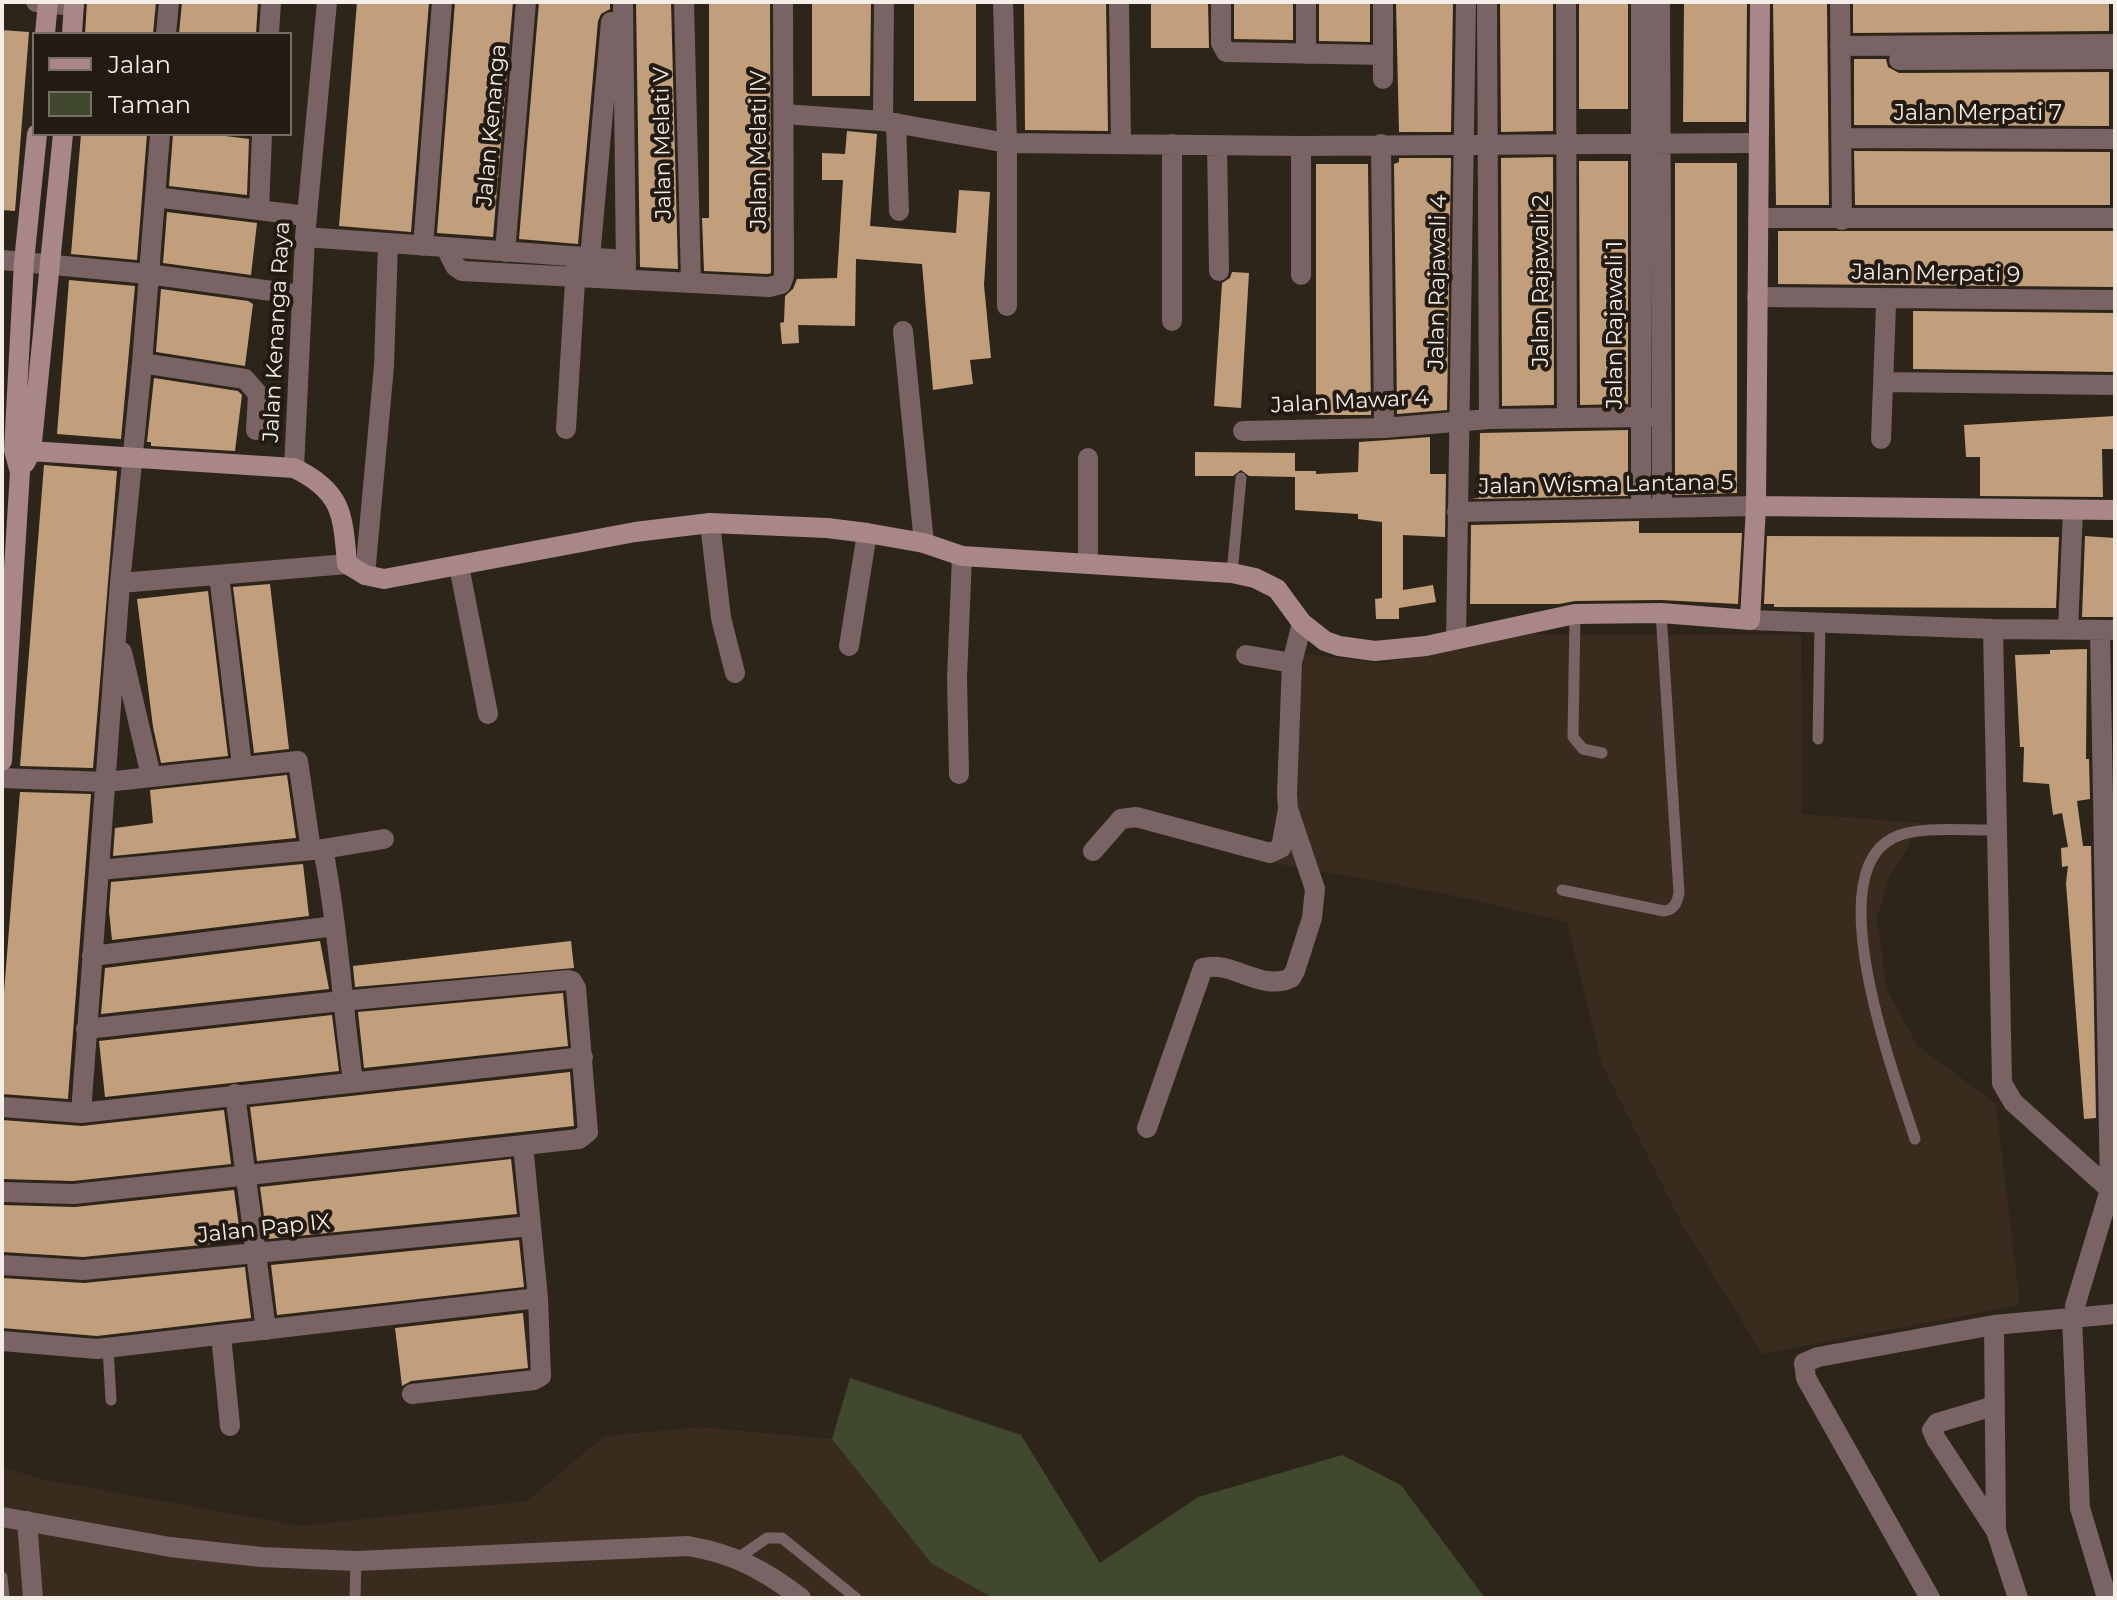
<!DOCTYPE html>
<html>
<head>
<meta charset="utf-8">
<style>
	body { margin:0 }
	#map { position:relative; width:2117px; height:1600px; overflow:hidden; background:#2d241a; font-family:Montserrat,sans-serif }
	canvas { display:block }
	.frame { position:absolute; inset:0; border:4px solid #f5eee8; pointer-events:none }
	.legend { position:absolute; left:32px; top:32px; width:260px; height:104px; box-sizing:border-box; background:#231a11; border:2px solid #776f67; margin:0; padding:10px 14px; list-style:none; font-size:24px; color:#f5eee8 }
	.legend li { display:flex; align-items:center; gap:16px; height:40px }
	.legend b { width:40px; border:2px solid #776f67 }
</style>
</head>
<body>
<div id="map">
<canvas width="2117" height="1600"></canvas>
<div class="frame"></div>
<ul class="legend">
<li><b style="height:10px;background:#a98688"></b>Jalan</li>
<li><b style="height:22px;background:#40482d"></b>Taman</li>
</ul>
</div>
<script>
const ctx = document.querySelector('canvas').getContext('2d');
ctx.lineJoin = 'round';
function paint(path, color) {
  ctx.fillStyle = color;
  ctx.fill(path, 'evenodd');
}
function trace(path, color, width, dash) {
  ctx.strokeStyle = color;
  ctx.lineWidth = width;
  ctx.lineCap = dash ? 'butt' : 'round';
  ctx.setLineDash(dash || []);
  ctx.stroke(path);
}
function label(font, color, halo, rows, align = 'center') {
  ctx.font = font + ' Montserrat,sans-serif';
  ctx.lineWidth = 8;
  ctx.setLineDash([]);
  ctx.textBaseline = 'middle';
  ctx.strokeStyle = halo;
  ctx.fillStyle = color;
  for (const [text, x, y, turn = 0] of rows) {
    ctx.save();
    ctx.translate(x, y);
    ctx.rotate((+turn || 0) * Math.PI / 180);
    ctx.textAlign = isNaN(turn) ? turn : align;
    if (halo) ctx.strokeText(text, 0, 0);
    ctx.fillText(text, 0, 0);
    ctx.restore();
  }
}
paint(new Path2D(`
	M1527,634L1801,635L1802,814L1922,823L1888,880L1877,919L1887,989L1917,1045L1996,1104L2020,1305L1762,1354L1683,1226L1601,1062L1567,922L1442,893L1273,863L1305,654L1382,663Z
	M701,1427L832,1439L932,1564L993,1598H2V1467L42,1479L300,1526L527,1501L604,1436Z`), '#392b1d');
paint(new Path2D(`
	M850,1378L1021,1435L1100,1563L1198,1497L1342,1455L1401,1485L1485,1598H993L932,1564L832,1439Z`), '#40482d');
paint(new Path2D(`
	M87,2H156L153,34H85Z
	M182,2H258L256,34H179Z
	M357,2H429L411,232L339,226Z
	M455,2H513L493,237L437,233Z
	M539,2H610V9L601,14L598,21L578,244L519,239Z
	M636,2H671L678,269L640,267Z
	M709,2H770L771,273L768,274L704,271L702,218H709Z
	M812,2H871L870,96H812Z
	M914,2H976V101H914Z
	M1024,2H1106L1108,131L1025,130Z
	M1151,2H1208L1209,48H1151Z
	M1234,2H1293V40L1234,39Z
	M1319,2H1370V42L1319,41Z
	M1396,2H1453L1451,132H1399Z
	M1500,2H1553V131L1501,132Z
	M1579,2H1628V109H1579Z
	M1684,2H1747L1746,122H1683Z
	M1773,2H1827L1829,205H1776Z
	M1853,2H2109V31L1853,33Z
	M2,30L29,32L15,211L2,210Z
	M1854,59H1886L1888,67L1899,73L2109,72V126L1854,125Z
	M847,131L877,134L870,226L956,233L959,190L990,192L984,285L991,358L970,360L973,384L933,390L922,264L856,259L855,326L798,325L799,343L782,344L780,323L784,322L785,296L793,289L797,279L837,278L843,180H822V153L845,154Z
	M81,134H147L137,260L71,254Z
	M173,134H210L249,139L247,195L169,186Z
	M1854,151L2110,152V205H1855Z
	M1553,157L1554,405L1502,406L1501,158Z
	M1399,158H1451L1447,410L1397,414L1394,164L1399,162Z
	M1579,161H1628V404L1580,405Z
	M1675,163H1737V493L1675,495Z
	M1316,164H1368L1371,415H1316Z
	M167,212L257,223L251,275L163,263Z
	M1778,231H2113V287L1778,284Z
	M1232,272L1249,273L1241,408L1214,406L1222,283L1230,278Z
	M69,280L135,286L121,439L57,434Z
	M161,289L248,301L253,304L245,366L156,352Z
	M1913,311L2115,313V372L1913,369Z
	M154,378L238,391L242,395L235,451L151,446V442H147Z
	M2115,416V449H2102L2103,497L1980,496V457H1966L1964,425Z
	M1628,430V496L1471,499L1479,498L1480,433Z
	M1430,437V474H1446L1445,537L1403,535V590L1433,585L1436,602L1399,608V619H1376L1375,599L1382,598V522L1358,519V514L1295,510V477L1249,476L1241,470L1233,476H1195V452L1295,453V471H1316V474L1358,472L1359,442Z
	M44,465L117,471L93,768L20,766Z
	M1639,521V533H1742L1738,604L1661,600L1575,601L1559,604H1470L1471,525Z
	M1767,536L2059,537L2056,608L1774,607V604H1764Z
	M2085,536L2115,538V617H2082Z
	M270,584L289,749L254,753L233,587Z
	M208,591L228,756L161,763L153,727L137,599Z
	M2087,649L2086,759H2089L2090,799L2077,801L2083,846H2091L2096,1118L2084,1119L2066,883L2068,866L2062,867L2061,848L2068,847L2062,813L2053,815L2049,784L2023,782L2024,747H2020L2015,655L2050,654V650Z
	M287,775L296,838L113,856L115,828L153,823L150,790Z
	M20,792L91,794L68,1099L2,1094V1017Z
	M303,864L309,916L112,940L109,911L111,882Z
	M320,941L329,989L101,1014L105,968Z
	M571,941L574,968L355,987L353,966Z
	M563,993L568,1046L364,1068L358,1012Z
	M332,1015L339,1071L105,1097L99,1041Z
	M570,1072L574,1126L257,1161L250,1107Z
	M224,1110L231,1164L73,1181L2,1179V1120L82,1126Z
	M511,1159L517,1214L267,1239L260,1187Z
	M234,1190L241,1241L83,1257L2,1252V1205L75,1207Z
	M519,1240L524,1287L277,1315L271,1265Z
	M245,1267L251,1318L97,1336L2,1328V1278L84,1283Z
	M523,1313L528,1368L411,1381L402,1386L395,1328Z`), '#c29f7c');
trace(new Path2D(`
	M1232,573L1241,478
	M1575,614L1573,737L1583,749L1602,753
	M1818,739L1820,623
	M1562,890L1664,911C1674,910 1677,903 1679,893L1661,613
	M1915,1139C1896,1080 1818,875 1893,838C1918,825 1967,831 1996,830
	M108,1348L111,1400
	M738,1558L767,1538H782L856,1598
	M2,1577L4,1598
	M355,1598L356,1561`), '#796364', 11);
trace(new Path2D(`
	M36,2L74,6
	M623,2L626,274
	M684,2L691,283
	M1003,2L1007,143V306
	M1119,2L1121,143
	M1221,2V43L1226,52L1383,55
	M1306,2V54
	M1383,2V79
	M1487,2L1489,419
	M1566,2L1567,418
	M1641,2V508
	M1660,2L1662,508
	M1840,2L1842,220
	M166,34L169,2
	M269,34L271,2
	M1840,46L2115,44
	M1899,60L2115,59
	M784,114L883,121L1007,143L1301,146L1758,143
	M883,121L884,2
	M896,123L899,211
	M1841,138L2115,139
	M1381,144L1384,428
	M1217,145L1219,271
	M1301,146V275
	M155,197L306,216
	M259,210L262,134
	M1758,218H2115
	M305,237L626,260
	M423,246L442,2
	M446,248L455,266L462,271L769,287L781,284L784,276L783,2
	M505,252L526,2
	M590,258L611,22
	M2,260L148,274L301,295
	M1757,297L2115,300
	M1172,321V144
	M903,331L924,543
	M142,363L245,379L258,394L256,430
	M1884,382L2115,385
	M566,429L576,265
	M1243,431L1384,428L1489,419L1650,417
	M1881,439L1886,305
	M1088,458V564
	M294,468L305,237L327,2
	M1457,512L1756,506
	M710,523L721,618L735,673
	M459,566L488,714
	M219,575L242,766
	M365,575L384,366L388,243
	M120,583L347,564
	M1750,620L1993,629L2115,630
	M1993,629L2002,1083L2013,1102L2115,1194
	M2068,630L2073,510
	M1456,639L1466,2
	M849,646L867,533
	M122,652L151,776
	M1246,655L1292,663
	M959,774L957,678L962,556
	M2,778L106,782L298,761L311,850
	M323,849L384,839
	M1093,851L1121,819L1136,817L1270,853L1281,848L1288,809L1287,794L1292,663L1302,623
	M99,870L323,849C338,925 342,1004 353,1081
	M92,956L335,926
	M235,1094L266,1330
	M2,1107L81,1113L583,1057
	M81,1113L120,583L142,363L160,134
	M1147,1128L1203,968C1232,960 1261,992 1291,978L1295,971L1312,918L1315,889L1288,809
	M2,1192L74,1194L579,1139L588,1132L576,988L572,981L568,980L341,1001L86,1029
	M2,1265L83,1270L530,1226
	M2075,1306L2110,1190L2100,630
	M2072,1317L2080,1508L2107,1598
	M1994,1325L1996,1531
	M221,1335L230,1426
	M2,1341L97,1349L538,1298
	M412,1394L534,1380L541,1376L538,1298L523,1145
	M1994,1406L1937,1423L1932,1430L1936,1439L1996,1531L2018,1598
	M2,1517L170,1547L261,1557L356,1561L688,1546C735,1554 764,1570 801,1598
	M27,1521L33,1598
	M1930,1598L1806,1378L1804,1363L1818,1357L1994,1325L2115,1314`), '#796364', 20);
trace(new Path2D(`
	M45,34L48,2
	M72,34L74,2
	M14,450L294,468C342,491 343,514 347,564L365,575L384,579L635,532L710,523L827,528L867,533L924,543L962,556L1232,573L1255,578L1277,589L1302,623L1325,641L1339,646L1375,651L1426,646L1575,614L1661,613L1750,620L1756,506L1760,2
	M25,463L31,452L63,134
	M1756,506L2115,510
	M2,761L20,472L14,450L24,262L37,134`), '#a98688', 20);
label('22px', '#f5eee8', '#231a11', [
	["Jalan Merpati 7",1978,114],
	["Jalan Kenanga",492,125,-85],
	["Jalan Melati V",663,143,-91],
	["Jalan Melati IV",760,150,-90],
	["Jalan Merpati 9",1936,274,1],
	["Jalan Rajawali 2",1542,281,-90],
	["Jalan Rajawali 4",1438,282,-89],
	["Jalan Rajawali 1",1616,325,-90],
	["Jalan Kenanga Raya",277,332,-87],
	["Jalan Mawar 4",1350,402,-3],
	["Jalan Wisma Lantana 5",1606,485,-1],
	["Jalan Pap IX",264,1229,-6]
]);
</script>
</body>
</html>
